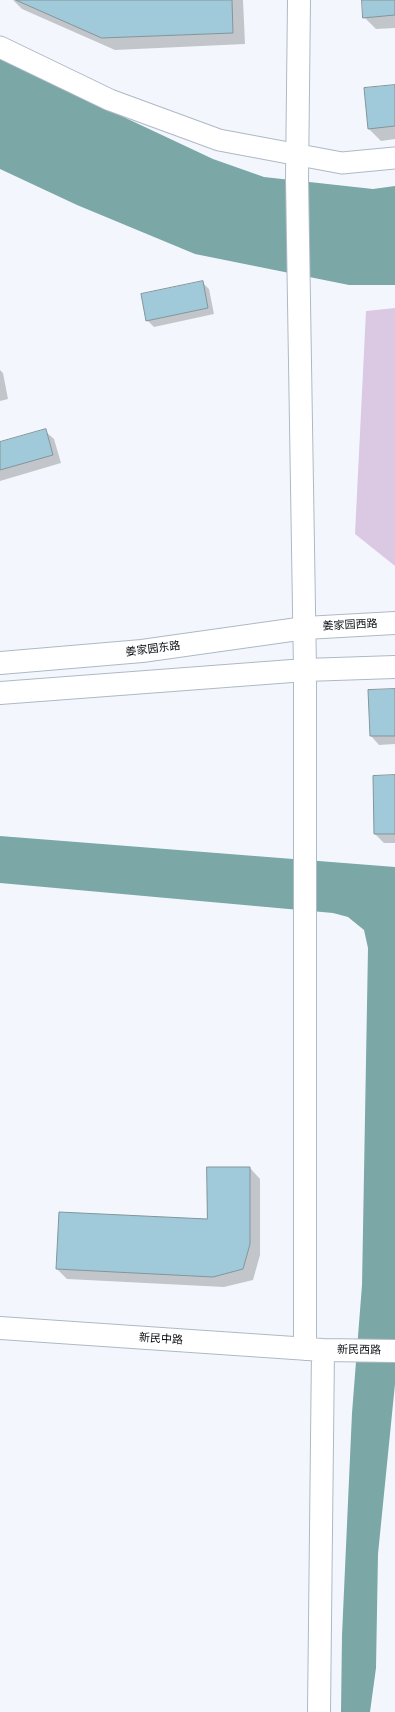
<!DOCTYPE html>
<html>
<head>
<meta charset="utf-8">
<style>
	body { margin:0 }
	canvas { display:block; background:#f3f7fd }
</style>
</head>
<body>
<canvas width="395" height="1712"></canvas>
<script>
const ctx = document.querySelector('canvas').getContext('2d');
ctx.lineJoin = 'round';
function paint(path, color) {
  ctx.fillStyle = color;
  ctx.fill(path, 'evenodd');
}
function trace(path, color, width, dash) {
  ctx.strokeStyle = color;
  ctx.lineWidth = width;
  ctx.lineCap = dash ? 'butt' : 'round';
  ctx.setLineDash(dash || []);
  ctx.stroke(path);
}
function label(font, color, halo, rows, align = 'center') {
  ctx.font = font + ' Inter,"Noto Sans SC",sans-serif';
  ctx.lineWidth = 3;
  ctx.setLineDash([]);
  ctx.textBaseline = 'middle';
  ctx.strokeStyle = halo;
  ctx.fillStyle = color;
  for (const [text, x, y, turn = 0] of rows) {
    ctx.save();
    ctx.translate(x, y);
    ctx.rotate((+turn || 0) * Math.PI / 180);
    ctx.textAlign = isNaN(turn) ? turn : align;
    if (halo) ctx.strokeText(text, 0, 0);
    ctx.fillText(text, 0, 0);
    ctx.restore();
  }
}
paint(new Path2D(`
	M395,308V566L355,534L366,311Z`), '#dbc9e3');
paint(new Path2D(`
	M0,59L213,159L264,177L373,189L395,186V285H349L195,254L77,205L0,169Z
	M0,836L395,867V1384L378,1554L376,1668L370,1712H341L342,1635L352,1413L362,1285L368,948L364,930L348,917L333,913L0,883Z`), '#7ba8a6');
paint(new Path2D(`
	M13,0H243L245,44L115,50L22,9Z
	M363,0H395V28L376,29L364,17Z
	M395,86V139L381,141L369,129Z
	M202,282L209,289L214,314L154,327L147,320Z
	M0,370L3,373L8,399L0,401Z
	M45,431L54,439L61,463L0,481V443Z
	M395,690V744L379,745L371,736Z
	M395,776V843H384L375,834Z
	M250,1168L260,1179V1255L253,1280L224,1287L67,1279L57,1269L208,1220Z`), '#0003');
const building = new Path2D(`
	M16,0H232L233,33L102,38Z
	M362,0H395V15L363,18Z
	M395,85V126L368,129L364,88Z
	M203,281L208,308L146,321L141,294Z
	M46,429L53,455L0,470V442Z
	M395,689V736H370L368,690Z
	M395,775V834H374L373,776Z
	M207,1167H250V1244L243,1269L213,1277L56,1269L59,1212L207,1219Z`);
paint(building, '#a0c9d9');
trace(building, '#83959b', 1);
const street = new Path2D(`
	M0,47L110,100L219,140L342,163L395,158`);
const secondary = new Path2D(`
	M299,0L297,179L305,670V1349
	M0,663L142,651L305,628L395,623
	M0,693L305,670L395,667
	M0,1328L323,1350L395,1351
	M319,1712L323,1350`);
trace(street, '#aeb9c6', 23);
trace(secondary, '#aeb9c6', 24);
trace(street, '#fff', 21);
trace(secondary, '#fff', 22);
label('11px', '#0a0e12', '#fff', [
	["姜家园西路",350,625,-3],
	["姜家园东路",153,649,-7],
	["新民中路",161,1339,4],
	["新民西路",359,1350,1]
]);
</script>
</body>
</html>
